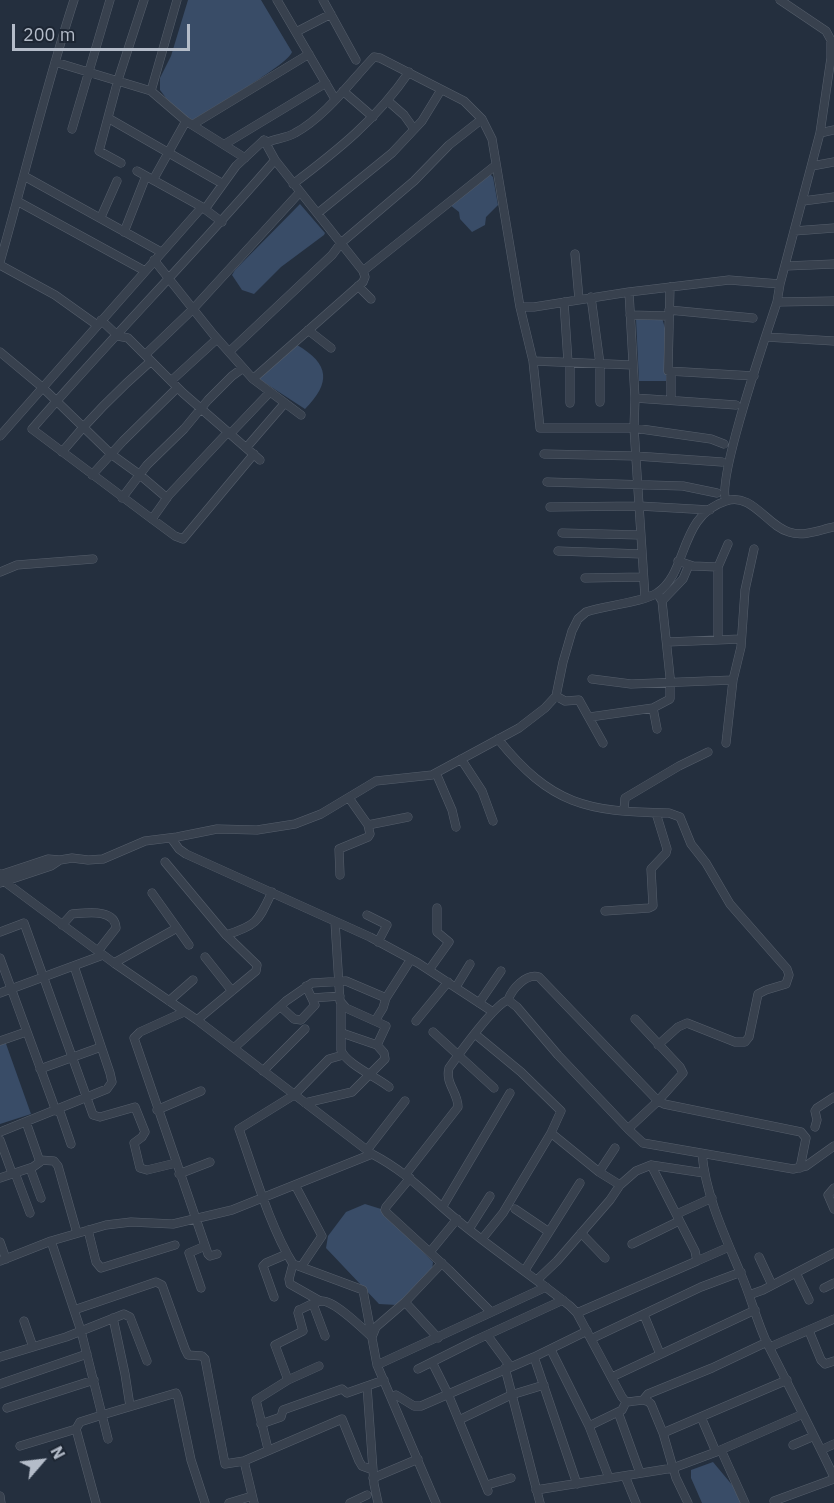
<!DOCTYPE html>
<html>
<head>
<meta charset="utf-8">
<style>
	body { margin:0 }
	#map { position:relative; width:834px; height:1503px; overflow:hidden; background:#242f3e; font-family:"IBM Plex Sans",sans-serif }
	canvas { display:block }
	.north { position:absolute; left:12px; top:1431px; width:60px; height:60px; -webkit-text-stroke:4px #1d2633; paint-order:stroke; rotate:62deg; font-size:16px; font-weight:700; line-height:24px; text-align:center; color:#b4bcc9 }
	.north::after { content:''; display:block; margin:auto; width:21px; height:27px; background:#b4bcc9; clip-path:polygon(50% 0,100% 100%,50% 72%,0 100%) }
	.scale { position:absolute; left:12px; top:24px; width:178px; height:27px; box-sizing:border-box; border:3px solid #b4bcc9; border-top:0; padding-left:8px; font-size:18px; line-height:21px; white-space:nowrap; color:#b4bcc9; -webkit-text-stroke:4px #1d2633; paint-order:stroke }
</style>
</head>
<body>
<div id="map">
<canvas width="834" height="1503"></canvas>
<div class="north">N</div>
<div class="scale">200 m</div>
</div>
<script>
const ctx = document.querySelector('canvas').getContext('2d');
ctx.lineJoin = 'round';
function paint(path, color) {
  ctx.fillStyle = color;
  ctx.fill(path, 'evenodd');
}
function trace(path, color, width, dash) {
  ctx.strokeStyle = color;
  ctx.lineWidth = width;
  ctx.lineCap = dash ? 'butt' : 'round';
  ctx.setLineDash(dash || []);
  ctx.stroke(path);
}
paint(new Path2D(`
	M188,0H261L292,52C288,65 208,110 193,120L189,119L166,98L160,90V78L171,56Z
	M490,174L493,177L498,205L486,217L485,225L472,232L460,219L459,212L450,205Z
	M300,204L325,233L324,235L281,267L254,294L242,290L232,275L235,270Z
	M662,318L667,335L666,381H639L636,319Z
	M297,345C330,364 331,383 305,409L259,379L280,357Z
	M5,1041L31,1114L0,1124V1043Z
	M365,1204L381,1209L433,1262L432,1270L397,1305L379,1304L326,1248L328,1236L346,1212Z
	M713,1462L733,1486L741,1503H702L691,1478V1470Z`), '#394c67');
const minor = new Path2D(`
	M177,0L151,91L186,121L245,158
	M277,0L335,99
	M323,0L356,60
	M296,32L331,14
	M55,62L151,91
	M343,91L373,117
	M388,101L404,115L414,129
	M108,118L223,184
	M192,125L309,54
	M72,129L110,0
	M820,133L834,130
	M225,144L326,83
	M121,163L99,151L118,80L144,0
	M812,166L834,162
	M137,171L202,207L222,222
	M24,176L161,252
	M153,180L186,121
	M293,184C338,150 377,119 409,72
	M17,201L145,271
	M803,201L834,197
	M205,209L236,166L264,140L268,142C277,138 287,138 295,133C325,117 351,81 374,57L380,58L464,101L482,119L492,139L520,307H534L629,292L729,280L780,284
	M318,213L392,153L422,121L441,90
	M101,217L117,181
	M794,231L834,228
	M124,232L146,176
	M575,254L579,299
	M154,260L213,334L253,379L301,415
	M0,262C25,174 46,86 74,0
	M0,265L55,295L97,325
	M786,266L834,264
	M363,271L496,165
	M358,286L371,299
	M670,287L668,371L754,376
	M629,292L635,398L634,428L645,597
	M591,297L600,364V402
	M564,302L568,362
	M777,302L834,301
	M520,307L533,361L540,428H634L711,439L724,444
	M669,310L753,318
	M630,315L669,316
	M101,320L118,336L128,338L183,393L260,460
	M308,330L331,348
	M766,337L834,341
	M0,352L42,387L111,454L140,475L167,498
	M229,352L332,255L341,243L414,181L449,145L482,119
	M145,355L193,309L300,192
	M533,361L633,365
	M570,362V403
	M671,373V400
	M253,379L363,282L365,277L363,271L275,160L264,140
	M171,381L217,339
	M635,398L736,405
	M230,434L270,392
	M0,436L202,207
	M246,448L284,404
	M62,452C89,419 119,389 151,361
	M254,454L183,539L175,536L152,519L32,429C111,338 196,252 275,160
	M544,454L636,456L722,462
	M92,475L123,441L177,388
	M547,482L683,486L717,493
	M122,498L147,465L184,429L208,400L232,376L243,368
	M726,501C716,479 767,333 777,302L780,284L820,133L831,58V40L826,31L780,0
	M550,507L639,506L710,510
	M152,519L169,495L228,432
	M562,533L641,535
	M558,551L642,554
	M678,561L693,566L718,567L728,544
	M0,572L17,565L93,559
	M585,578L643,577
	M662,601L683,579L689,565
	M718,640V567
	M667,642L741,639
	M592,679L631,684L733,680
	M556,696L565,701L579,700L603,743
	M590,717L653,708
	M657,729L653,708L670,699V677L662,601L657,593
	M498,739C551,805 587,812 669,813L680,817L691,844L706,863L730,904L787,969L789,975L786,984L766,990L758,994L749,1037L745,1042H735L687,1023L678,1027L658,1045
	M726,743L733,680L741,647L745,590L754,549
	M461,759L482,791L493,821
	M436,773L452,810L456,827
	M624,810L625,798L679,766L708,752
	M368,825L408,817
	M171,838L179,849L186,854L370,937L418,963L493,1012
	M165,862L226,935L257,965L256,971L197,1020
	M1,874L5,882L114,963L197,1020L372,1154C407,1172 427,1195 456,1219C493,1250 533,1276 570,1306L577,1313L622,1397L626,1402C635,1402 645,1397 651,1404L663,1433L676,1478L688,1503
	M0,875L48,859L60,860
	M340,875L339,849L368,837L370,834L368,825L349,798
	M0,883L51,866L60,860L72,858L88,860L103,859L145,841L177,837L217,829L257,830L295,824L321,814L376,781L432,775L519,728L545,708L556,696L563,662L572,631L578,619L586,612C606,605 641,603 657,593C689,572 678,516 726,501C752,492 767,526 789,532C804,537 819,530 834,527
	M605,911L649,908L653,906L651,869L666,853L667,849L656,813
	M367,915L387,925L378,942
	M62,925L72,914C86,913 115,908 116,928L98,951
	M177,928L189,945
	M0,932L24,923L93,1115L100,1117L135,1107L145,1132L142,1137L134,1143L140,1168L147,1170L176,1163
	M226,935C258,925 258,921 272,892
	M205,957L232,991
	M0,958L56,1111
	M114,963L177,928L152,893
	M429,970L449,942L437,932V908
	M456,987L470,964
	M0,993L103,955
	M312,998L340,996
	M508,1000C512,989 526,973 539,977L658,1101L664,1104L801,1132L806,1138L800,1168
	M169,1001L193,980
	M479,1003L501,971
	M341,1004V1050C345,1063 376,1077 389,1087
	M281,1007L294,1019L301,1020L315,1005L306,986
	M184,1012L140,1032L134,1038L208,1254L210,1256L217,1254
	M375,1021L383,1008L386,998L411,959
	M416,1021L448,982
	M433,1032L494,1088
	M342,1033L377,1045
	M475,1034L521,1072L561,1111L551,1133L503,1213L482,1239
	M0,1041L26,1032
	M234,1048L286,1001L312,983L346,981L386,998
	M343,1055L329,1059L294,1095L239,1129C254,1171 270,1227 293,1264L363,1290L377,1365L436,1503
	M40,1069L101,1047
	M263,1071L305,1029
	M305,1103L352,1092L385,1059L384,1053L377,1045L386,1026L346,1008L340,1001L335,922
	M59,1109L71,1144
	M157,1110L201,1091
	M815,1127L817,1120L815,1111L817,1108L834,1097
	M628,1129L658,1101L683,1073L680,1067L635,1019
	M0,1132L107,1089L112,1082L110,1073L74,966
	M551,1133L599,1172L620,1185L636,1171L651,1165L704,1173
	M0,1140L12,1173
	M367,1150L405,1101
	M702,1154C706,1196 724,1234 740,1272C750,1294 756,1319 766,1341C789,1386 812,1431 834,1477
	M40,1160L54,1161L58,1166L77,1233
	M30,1168L41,1198
	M599,1172L615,1148
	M15,1173L30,1213
	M179,1174L210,1162
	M405,1175L458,1107C458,1092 445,1084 449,1068C459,1054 494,1005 508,1000L517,1007L558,1055L628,1129L643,1143L793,1169L806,1166L834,1146
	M0,1178L33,1167L40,1162L26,1122
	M410,1178L386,1207L385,1210L387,1213L449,1270L491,1312
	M295,1185L322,1236L301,1267
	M834,1188L828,1195L834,1209
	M443,1206L510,1093
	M515,1209L549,1232
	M679,1213L712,1198
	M469,1229L490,1196
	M88,1230L96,1262L101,1268L175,1245
	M581,1233L605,1258
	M51,1241L81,1331L102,1415L80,1422L76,1429L96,1503
	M0,1242L6,1259
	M632,1244L679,1221
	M430,1252L457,1219
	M759,1257L772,1285
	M0,1261L51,1241L106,1225L131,1222L173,1224L232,1210L372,1154
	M697,1261L729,1247
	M293,1264L289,1279L290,1284L320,1301
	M525,1270L580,1183
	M796,1273L809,1300
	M537,1280L557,1261L610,1200L620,1185
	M201,1288L189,1253L205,1246
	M824,1288L834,1283
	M749,1295L763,1290L834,1253
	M274,1297L263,1266L266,1263L287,1254
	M405,1302L438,1338
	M313,1304L325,1336
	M74,1310L156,1282L162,1285L185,1349L188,1355L202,1356L205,1359L225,1464L244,1461
	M577,1313L697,1261L695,1251L651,1165
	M644,1315L660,1354
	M113,1318L125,1374L130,1406
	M24,1321L33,1347
	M809,1331L821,1360L825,1364L834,1361
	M487,1335L510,1366
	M591,1339L701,1287L741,1272
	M770,1347L834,1319
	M551,1350L589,1426L609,1478
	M0,1357L66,1337L124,1314L130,1317L147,1361
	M534,1357L577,1484
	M432,1362L448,1394L488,1491
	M377,1365L546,1287
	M505,1368L540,1503
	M418,1369L476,1340L563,1300
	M612,1377L755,1310
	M288,1380L275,1345L303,1331L298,1313L299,1310C306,1307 314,1302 322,1301C335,1301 362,1328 372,1337L376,1327L405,1302L442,1263
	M0,1384L87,1354
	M367,1386L374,1484L378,1503
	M391,1397L396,1395L414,1406H421L534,1357L587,1331
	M643,1400L648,1394L712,1368L767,1342
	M7,1408L94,1380
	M618,1412L640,1473
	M701,1417L716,1452
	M459,1420L511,1395L544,1385
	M261,1424L281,1417L283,1410L342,1389L347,1393L384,1380
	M589,1426L622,1410L626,1402
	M663,1433L787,1380
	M108,1439L102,1415L176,1393L178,1398L191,1460L205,1503
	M793,1445L814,1436
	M20,1446L76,1429
	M268,1449L256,1400L288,1380L319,1366
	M721,1450L745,1503
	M821,1450L834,1444
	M625,1476L636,1503
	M373,1478L418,1459
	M487,1485L511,1478
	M536,1490L673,1468L716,1452L803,1414
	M0,1496L1,1503
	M774,1501L834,1479
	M229,1503L252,1496
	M254,1503L244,1461L342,1419L359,1461L362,1466L373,1470
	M350,1503L367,1495`);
trace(minor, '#565f6c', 9);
trace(minor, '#38414e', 8);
</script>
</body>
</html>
